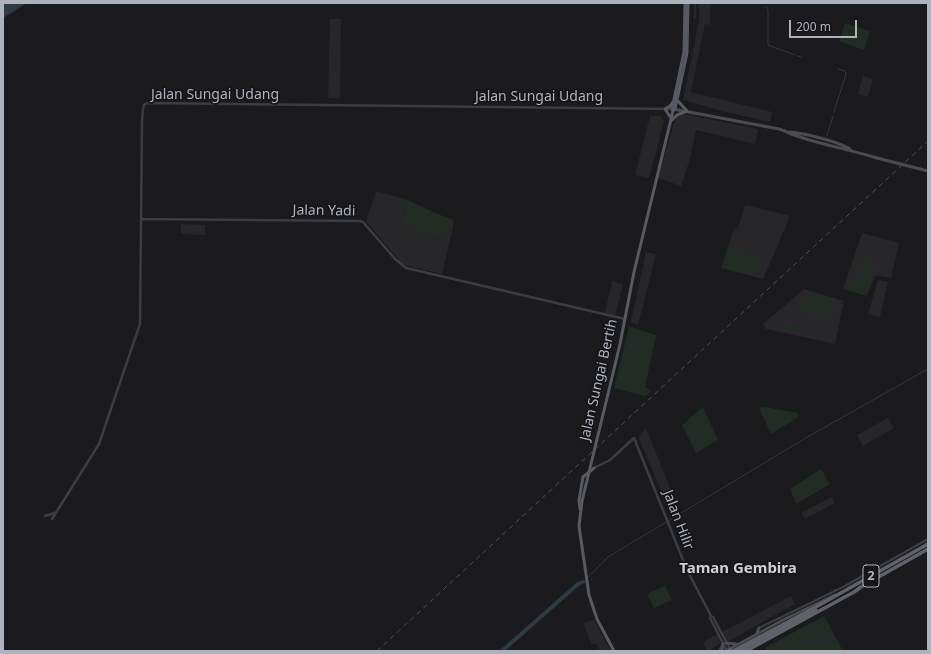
<!DOCTYPE html>
<html>
<head>
<meta charset="utf-8">
<style>
	body { margin:0 }
	#map { position:relative; width:931px; height:654px; overflow:hidden; background:#1b1b1d; font-family:"Noto Sans",sans-serif }
	canvas { display:block }
	.frame { position:absolute; inset:0; border:4px solid #adb2bd; pointer-events:none }
	.scale { position:absolute; left:789px; top:20px; width:68px; height:18px; box-sizing:border-box; border:2px solid #adb2bd; border-top:0; padding-left:5px; font-size:12px; line-height:14px; white-space:nowrap; color:#adb2bd; -webkit-text-stroke:3px #161618; paint-order:stroke }
</style>
</head>
<body>
<div id="map">
<canvas width="931" height="654"></canvas>
<div class="frame"></div>
<div class="scale">200 m</div>
</div>
<script>
const ctx = document.querySelector('canvas').getContext('2d');
ctx.lineJoin = 'round';
function paint(path, color) {
  ctx.fillStyle = color;
  ctx.fill(path, 'evenodd');
}
function trace(path, color, width, dash) {
  ctx.strokeStyle = color;
  ctx.lineWidth = width;
  ctx.lineCap = dash ? 'butt' : 'round';
  ctx.setLineDash(dash || []);
  ctx.stroke(path);
}
function label(font, color, halo, rows, align = 'center') {
  ctx.font = font + ' "Noto Sans",sans-serif';
  ctx.lineWidth = 3.5;
  ctx.setLineDash([]);
  ctx.textBaseline = 'middle';
  ctx.strokeStyle = halo;
  ctx.fillStyle = color;
  for (const [text, x, y, turn = 0] of rows) {
    ctx.save();
    ctx.translate(x, y);
    ctx.rotate((+turn || 0) * Math.PI / 180);
    ctx.textAlign = isNaN(turn) ? turn : align;
    if (halo) ctx.strokeText(text, 0, 0);
    ctx.fillText(text, 0, 0);
    ctx.restore();
  }
}
paint(new Path2D(`
	M699,3H710V25L705,24L691,92L772,112L770,122L722,111L683,100L699,20Z
	M330,19H341L340,98H328Z
	M863,76L873,79L868,97L858,94Z
	M684,114L758,129L755,144L696,130L690,159L681,186L658,178L676,117Z
	M650,116H661L664,121L649,178H647L635,175Z
	M376,191L408,200L401,224L416,228L423,234L444,238L447,227L453,228L442,274L403,265L366,221Z
	M745,205L790,216L763,279L721,268L734,228L738,229Z
	M181,224L205,225V235L182,234L181,233Z
	M862,233L899,243L891,278L875,275L867,296L843,289Z
	M646,252L656,254L638,325L631,322Z
	M878,280L888,282L880,317L868,314Z
	M612,281L623,284L615,316L605,313Z
	M804,289L844,301L835,344L766,329L763,324Z
	M888,418L894,428L863,446L857,435Z
	M646,428L673,495L665,501L638,436Z
	M832,497L835,503L805,519L801,513Z
	M791,596L795,604L727,642L722,632Z
	M594,620L605,641L611,651H600L596,643L592,645L583,623L589,621Z
	M717,634L721,643L709,651H707L703,642Z`), '#27272a');
paint(new Path2D(`
	M845,23L870,31L864,50L839,41Z
	M408,200L435,213L454,220L453,228H447L444,238L423,234L416,228L401,224Z
	M729,248L763,261L757,277L722,268Z
	M863,259L877,263L873,275L860,271Z
	M861,273L871,277L865,295L854,292L856,283L853,290L848,288L851,279L857,281L859,275H861Z
	M806,292L837,299L832,319L801,312Z
	M783,323L797,326L796,334L781,331Z
	M629,327L656,335L645,387L652,391L645,396L614,388Z
	M703,407L718,440L696,453L682,425Z
	M765,407L797,413V418L771,434L759,408Z
	M821,469L830,484L796,504L790,489Z
	M665,586L672,600L654,608L647,594Z
	M824,616L843,651H766V647Z`), '#222c24');
paint(new Path2D(`
	M3,3H27L3,18Z`), '#303a42');
trace(new Path2D(`
	M695,3V18
	M766,7L768,10V45L795,55
	M797,56L801,57
	M834,112L846,74L845,71L838,69
	M827,136L833,116
	M588,577L608,557L628,545L809,436L928,369`), '#303a42', 1);
trace(new Path2D(`
	M502,651L578,584L583,582`), '#303a42', 4);
trace(new Path2D(`
	M142,219L360,221L363,222L395,259L406,268L625,319
	M594,468L610,460L634,438L687,570L711,616L710,618L727,651
	M45,516L55,513
	M52,519L99,444L140,324L142,122L143,109L144,105L147,103L672,109
	M711,616L713,617L730,649
	M759,628L845,586L928,539
	M719,651L723,644`), '#3c3d42', 2.5);
trace(new Path2D(`
	M673,109L779,129C785,131 791,134 797,136C823,145 851,150 877,158
	M790,132C804,133 839,142 850,149
	M756,635L759,628
	M726,643L736,644
	M722,651L723,644
	M726,651L783,620L835,595`), '#4a4c52', 3);
trace(new Path2D(`
	M678,101L687,111
	M665,109L670,106L673,102
	M665,109L671,118
	M673,111L675,109L687,53L688,3
	M672,120L677,115L687,111
	M608,394L620,344L634,272L673,111L672,109L684,52L685,3
	M582,501L579,526L589,595L597,619L614,651
	M580,509L579,500L583,477L594,468
	M730,649L731,651`), '#585a61', 3);
trace(new Path2D(`
	M859,588L928,549
	M814,608L928,544
	M746,651L854,592L861,587`), '#60626a', 3.5);
trace(new Path2D(`
	M377,651L928,141`), '#4f5157', 1, [5, 4]);
trace(new Path2D(`
	M877,158L928,171`), '#4a4c52', 3);
trace(new Path2D(`
	M582,501L608,394`), '#585a61', 3);
trace(new Path2D(`
	M733,651L814,608
	M739,651L816,610`), '#60626a', 3.5);
for (const [x, y, w] of [
	[871,576,16]
]) {
  const box = new Path2D();
  box.roundRect(x - w / 2, y - 11, w, 22, 3);
  ctx.fillStyle = '#161618';
  ctx.fill(box);
  trace(box, '#adb2bd', 1);
}
label('bold 13px', '#adb2bd', null, [
	["2",871,576]
]);
label('14px', '#adb2bd', '#161618', [
	["Jalan Sungai Udang",215,95],
	["Jalan Sungai Udang",539,97],
	["Jalan Yadi",324,211,1],
	["Jalan Sungai Bertih",599,380,-77],
	["Jalan Hilir",678,520,69]
]);
label('bold 15px', '#cfd1d9', '#161618', [
	["Taman Gembira",738,569]
]);
</script>
</body>
</html>
